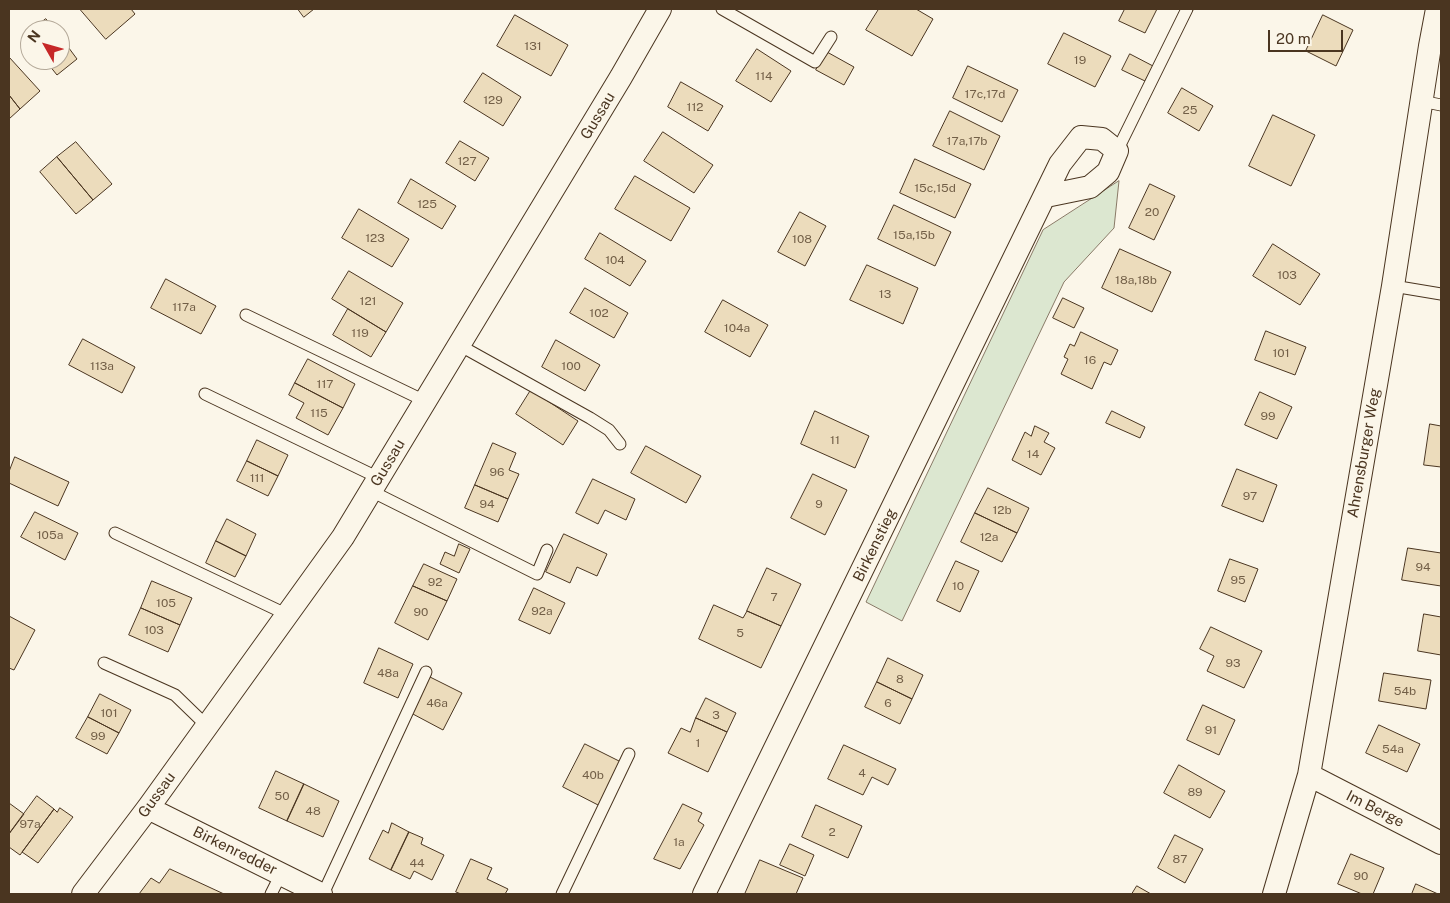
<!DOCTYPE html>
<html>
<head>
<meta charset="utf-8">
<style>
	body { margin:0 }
	#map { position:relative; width:1450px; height:903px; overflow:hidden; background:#fbf6e9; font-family:"Public Sans",sans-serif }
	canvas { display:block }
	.frame { position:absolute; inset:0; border:10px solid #4a3520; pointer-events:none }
	.north { position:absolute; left:20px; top:20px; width:50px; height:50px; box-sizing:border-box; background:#fbf6e9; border:1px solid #b4a999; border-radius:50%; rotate:308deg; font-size:14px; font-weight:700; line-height:20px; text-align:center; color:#4a3520 }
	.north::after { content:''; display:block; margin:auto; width:18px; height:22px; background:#c62828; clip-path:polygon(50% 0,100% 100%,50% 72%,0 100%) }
	.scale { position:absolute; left:1268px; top:30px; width:75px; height:22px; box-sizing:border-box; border:2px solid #4a3520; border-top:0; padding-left:6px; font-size:15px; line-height:18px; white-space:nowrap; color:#4a3520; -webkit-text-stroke:4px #fbf6e9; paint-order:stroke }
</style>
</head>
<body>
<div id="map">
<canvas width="1450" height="903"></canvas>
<div class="frame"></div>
<div class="north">N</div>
<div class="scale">20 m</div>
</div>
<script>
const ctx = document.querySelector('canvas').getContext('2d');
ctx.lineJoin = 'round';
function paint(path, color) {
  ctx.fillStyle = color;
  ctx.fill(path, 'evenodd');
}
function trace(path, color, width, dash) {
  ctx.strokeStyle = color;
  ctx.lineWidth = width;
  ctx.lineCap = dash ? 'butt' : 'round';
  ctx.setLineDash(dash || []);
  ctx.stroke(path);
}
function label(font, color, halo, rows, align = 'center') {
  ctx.font = font + ' "Public Sans",sans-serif';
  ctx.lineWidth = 4;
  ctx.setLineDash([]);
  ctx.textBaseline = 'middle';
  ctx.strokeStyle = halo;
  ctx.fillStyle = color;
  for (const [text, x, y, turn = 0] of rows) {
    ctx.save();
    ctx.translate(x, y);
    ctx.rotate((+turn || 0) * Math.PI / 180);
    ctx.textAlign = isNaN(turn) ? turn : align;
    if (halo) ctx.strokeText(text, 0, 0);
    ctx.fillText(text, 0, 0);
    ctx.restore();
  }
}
const green = new Path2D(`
	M1119,181L1114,228L1064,282L902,621L866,602L1043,230Z`);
paint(green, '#dce7d0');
trace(green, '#887966', 1);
const building = new Path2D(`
	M80,9H131L135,14L106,39Z
	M298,9H314L304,17Z
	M879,9H916L933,19L912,56L866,30Z
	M1125,9H1157L1145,33L1119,21Z
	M515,15L568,45L551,76L497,46Z
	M1323,15L1353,30L1336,66L1306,51Z
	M46,19L55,30H31Z
	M1064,33L1111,56L1095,87L1048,64Z
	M60,36L77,59L57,75L45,60H60Z
	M757,49L791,71L771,102L736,81Z
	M827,52L854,67L844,85L816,70Z
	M1130,54L1153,66L1145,81L1122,70Z
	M9,57L40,91L20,109L9,95Z
	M968,66L1018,90L1002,122L953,98Z
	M483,73L521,97L503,126L464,102Z
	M681,82L723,106L708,131L668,107Z
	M1182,88L1213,106L1199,131L1168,113Z
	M9,95L20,109L9,119Z
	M950,111L1000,136L984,170L933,146Z
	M1273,115L1315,135L1291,186L1249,166Z
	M663,132L713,165L694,193L644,161Z
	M460,141L489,158L475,181L446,163Z
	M76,142L112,184L93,200L57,157Z
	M57,157L93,200L76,214L40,172Z
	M915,159L971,184L955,218L900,193Z
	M635,176L690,208L671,241L615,209Z
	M411,179L456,206L442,229L398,203Z
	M1150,184L1175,196L1154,240L1129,228Z
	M894,205L951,232L935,266L878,239Z
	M359,209L409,239L392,267L342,238Z
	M800,212L826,226L805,266L778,252Z
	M600,233L646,261L630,286L585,259Z
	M1273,244L1320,274L1300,305L1253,276Z
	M1120,249L1171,272L1152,312L1102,288Z
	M867,265L918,288L903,324L850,300Z
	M349,271L403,303L386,332L332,299Z
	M166,279L216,306L201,334L151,308Z
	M585,288L628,313L614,338L570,313Z
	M1063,298L1084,308L1074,328L1053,318Z
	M723,300L768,325L750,357L705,332Z
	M348,309L386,332L371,357L333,335Z
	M1266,331L1306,347L1295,375L1255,360Z
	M1081,332L1118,350L1111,365L1104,362L1092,389L1061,374L1068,359L1064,357L1070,344L1074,346Z
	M83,339L135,367L122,393L69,365Z
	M556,340L600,365L585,391L542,367Z
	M308,359L355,384L343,408L295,383Z
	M295,383L343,408L328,435L296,418L304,403L289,395Z
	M531,390L578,421L563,445L516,414Z
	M1260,392L1292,407L1277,439L1245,425Z
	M815,411L869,436L855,468L801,444Z
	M1112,411L1145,427L1140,438L1106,423Z
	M1430,424L1441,426V467L1424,465Z
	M1035,426L1049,433L1044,442L1055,448L1041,475L1012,460L1025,432L1031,436Z
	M257,440L288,455L278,476L247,461Z
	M493,443L516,453L509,470L519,474L508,499L475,485Z
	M646,446L701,476L686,503L631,473Z
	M15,457L69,482L58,506L9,483V472Z
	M247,461L278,476L268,496L237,481Z
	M1237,469L1277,485L1263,522L1222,506Z
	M813,474L847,490L825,535L791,518Z
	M593,479L635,499L626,520L605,510L598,524L576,513Z
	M475,485L508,499L498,522L465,508Z
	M988,488L1029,508L1017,533L975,513Z
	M35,512L78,533L65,560L21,537Z
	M975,513L1017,533L1002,562L961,542Z
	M227,519L256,534L246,556L216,541Z
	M564,534L607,554L597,576L577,567L570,583L546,572Z
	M216,541L246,556L235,577L206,563Z
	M459,544L470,549L459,573L440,564L445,552L454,556Z
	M1408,548L1441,553V586L1402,580Z
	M1230,559L1258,569L1245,602L1218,591Z
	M956,561L979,571L960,612L937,601Z
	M424,564L457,579L447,601L413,586Z
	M767,568L801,584L781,626L747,611Z
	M152,581L192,598L180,625L141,608Z
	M413,586L447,601L428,640L395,623Z
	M534,588L565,603L550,634L519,620Z
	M714,605L743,618L747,611L781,626L761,668L699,639Z
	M141,608L180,625L168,652L129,635Z
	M1424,614L1441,617V655L1418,651Z
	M9,616L35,630L14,670L9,668Z
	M1211,627L1262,651L1244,688L1207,671L1214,656L1200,649Z
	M379,648L413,664L398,698L364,683Z
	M888,658L923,675L912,699L877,682Z
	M1384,673L1431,680L1426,709L1379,701Z
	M430,677L462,693L443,730L411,713Z
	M877,682L912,699L900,724L865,707Z
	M100,694L131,710L119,733L88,717Z
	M706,698L736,713L727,732L696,718Z
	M1203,705L1235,720L1219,755L1187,740Z
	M88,717L119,733L107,754L76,738Z
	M696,718L727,732L708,772L668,753L681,728L690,732Z
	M1379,725L1420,744L1407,772L1366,753Z
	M585,744L623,763L600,806L563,787Z
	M844,745L896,769L888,785L872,777L863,795L828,779Z
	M1179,765L1225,791L1210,818L1164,793Z
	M276,771L304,784L287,821L259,808Z
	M304,784L339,801L323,837L287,821Z
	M37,796L54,809L20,855L9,847V834Z
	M9,803L24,814L9,834Z
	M683,804L702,813L698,821L704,825L680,869L654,859Z
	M816,805L862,826L848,858L802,837Z
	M60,808L73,817L38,863L22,852L54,809L57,812Z
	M392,823L409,832L391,870L369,859L383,830L388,833Z
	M409,832L423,838L421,844L444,855L432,880L414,871L410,879L391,870Z
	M1175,835L1203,849L1185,883L1158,868Z
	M790,844L814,855L805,876L780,865Z
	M1351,854L1384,868L1373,894H1362L1338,884Z
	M471,859L492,868L487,879L508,889L505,894H461L456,892Z
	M760,860L803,878L796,894H745Z
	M170,869L224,894H139L151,878L159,883Z
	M1416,884L1438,894H1412Z
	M1137,886L1151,894H1132Z`);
paint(building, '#ecdcbc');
trace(building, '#4a3520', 1);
const service = new Path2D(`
	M722,9L815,62L831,37
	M1421,101L1441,105
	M1117,151L1187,9
	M1393,286L1441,294
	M246,315L425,401
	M459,345L590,418L609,430L620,444
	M205,394L379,478
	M371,491L537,574L547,550
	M115,533L288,615
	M104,663L175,695L207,726
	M271,894L281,874
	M323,894L426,672
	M562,894L629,754`);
const minor = new Path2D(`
	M1309,775L1441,843
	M148,808L321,894
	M83,894L148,808L343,537L621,77L660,9
	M704,894L1060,164L1081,137L1102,139L1117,151L1108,172L1090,187L1046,196
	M1274,894L1309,775L1393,286L1430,46L1437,9`);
trace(service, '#4a3520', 13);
trace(minor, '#4a3520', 24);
trace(service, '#fbf6e9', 11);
trace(minor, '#fbf6e9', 22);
label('12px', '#725f47', null, [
	["131",533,46],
	["19",1080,60],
	["114",764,76],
	["17c,17d",985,94],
	["129",493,100],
	["112",695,107],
	["25",1190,110],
	["17a,17b",967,141],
	["127",467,161],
	["15c,15d",935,188],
	["125",427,204],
	["20",1152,212],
	["15a,15b",914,235],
	["123",375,238],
	["108",802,239],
	["104",615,260],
	["103",1287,275],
	["18a,18b",1136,280],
	["13",885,294],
	["121",368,301],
	["117a",184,307],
	["102",599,313],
	["104a",737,328],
	["119",360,333],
	["101",1281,353],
	["16",1090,360],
	["113a",102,366],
	["100",571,366],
	["117",325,384],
	["115",319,413],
	["99",1268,416],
	["11",835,440],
	["14",1033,454],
	["96",497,472],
	["111",257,478],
	["97",1250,496],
	["94",487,504],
	["9",819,504],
	["12b",1002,510],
	["105a",50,535],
	["12a",989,537],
	["94",1423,567],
	["95",1238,580],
	["92",435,582],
	["10",958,586],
	["7",774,597],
	["105",166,603],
	["92a",542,611],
	["90",421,612],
	["103",154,630],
	["5",740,633],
	["93",1233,663],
	["48a",388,673],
	["8",900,679],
	["54b",1405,691],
	["46a",437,703],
	["6",888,703],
	["101",109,713],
	["3",716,715],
	["91",1211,730],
	["99",98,736],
	["1",698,743],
	["54a",1393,749],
	["4",862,773],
	["40b",593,775],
	["89",1195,792],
	["50",282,796],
	["48",313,811],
	["97a",30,824],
	["2",832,832],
	["1a",679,842],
	["87",1180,859],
	["44",417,863],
	["90",1361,876]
]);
label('15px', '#4a3520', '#fbf6e9', [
	["Gussau",598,116,-59],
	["Ahrensburger Weg",1364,453,-80],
	["Gussau",388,463,-59],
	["Birkenstieg",875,545,-64],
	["Gussau",157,795,-54],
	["Im Berge",1375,809,27],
	["Birkenredder",235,851,26]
]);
</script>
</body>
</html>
